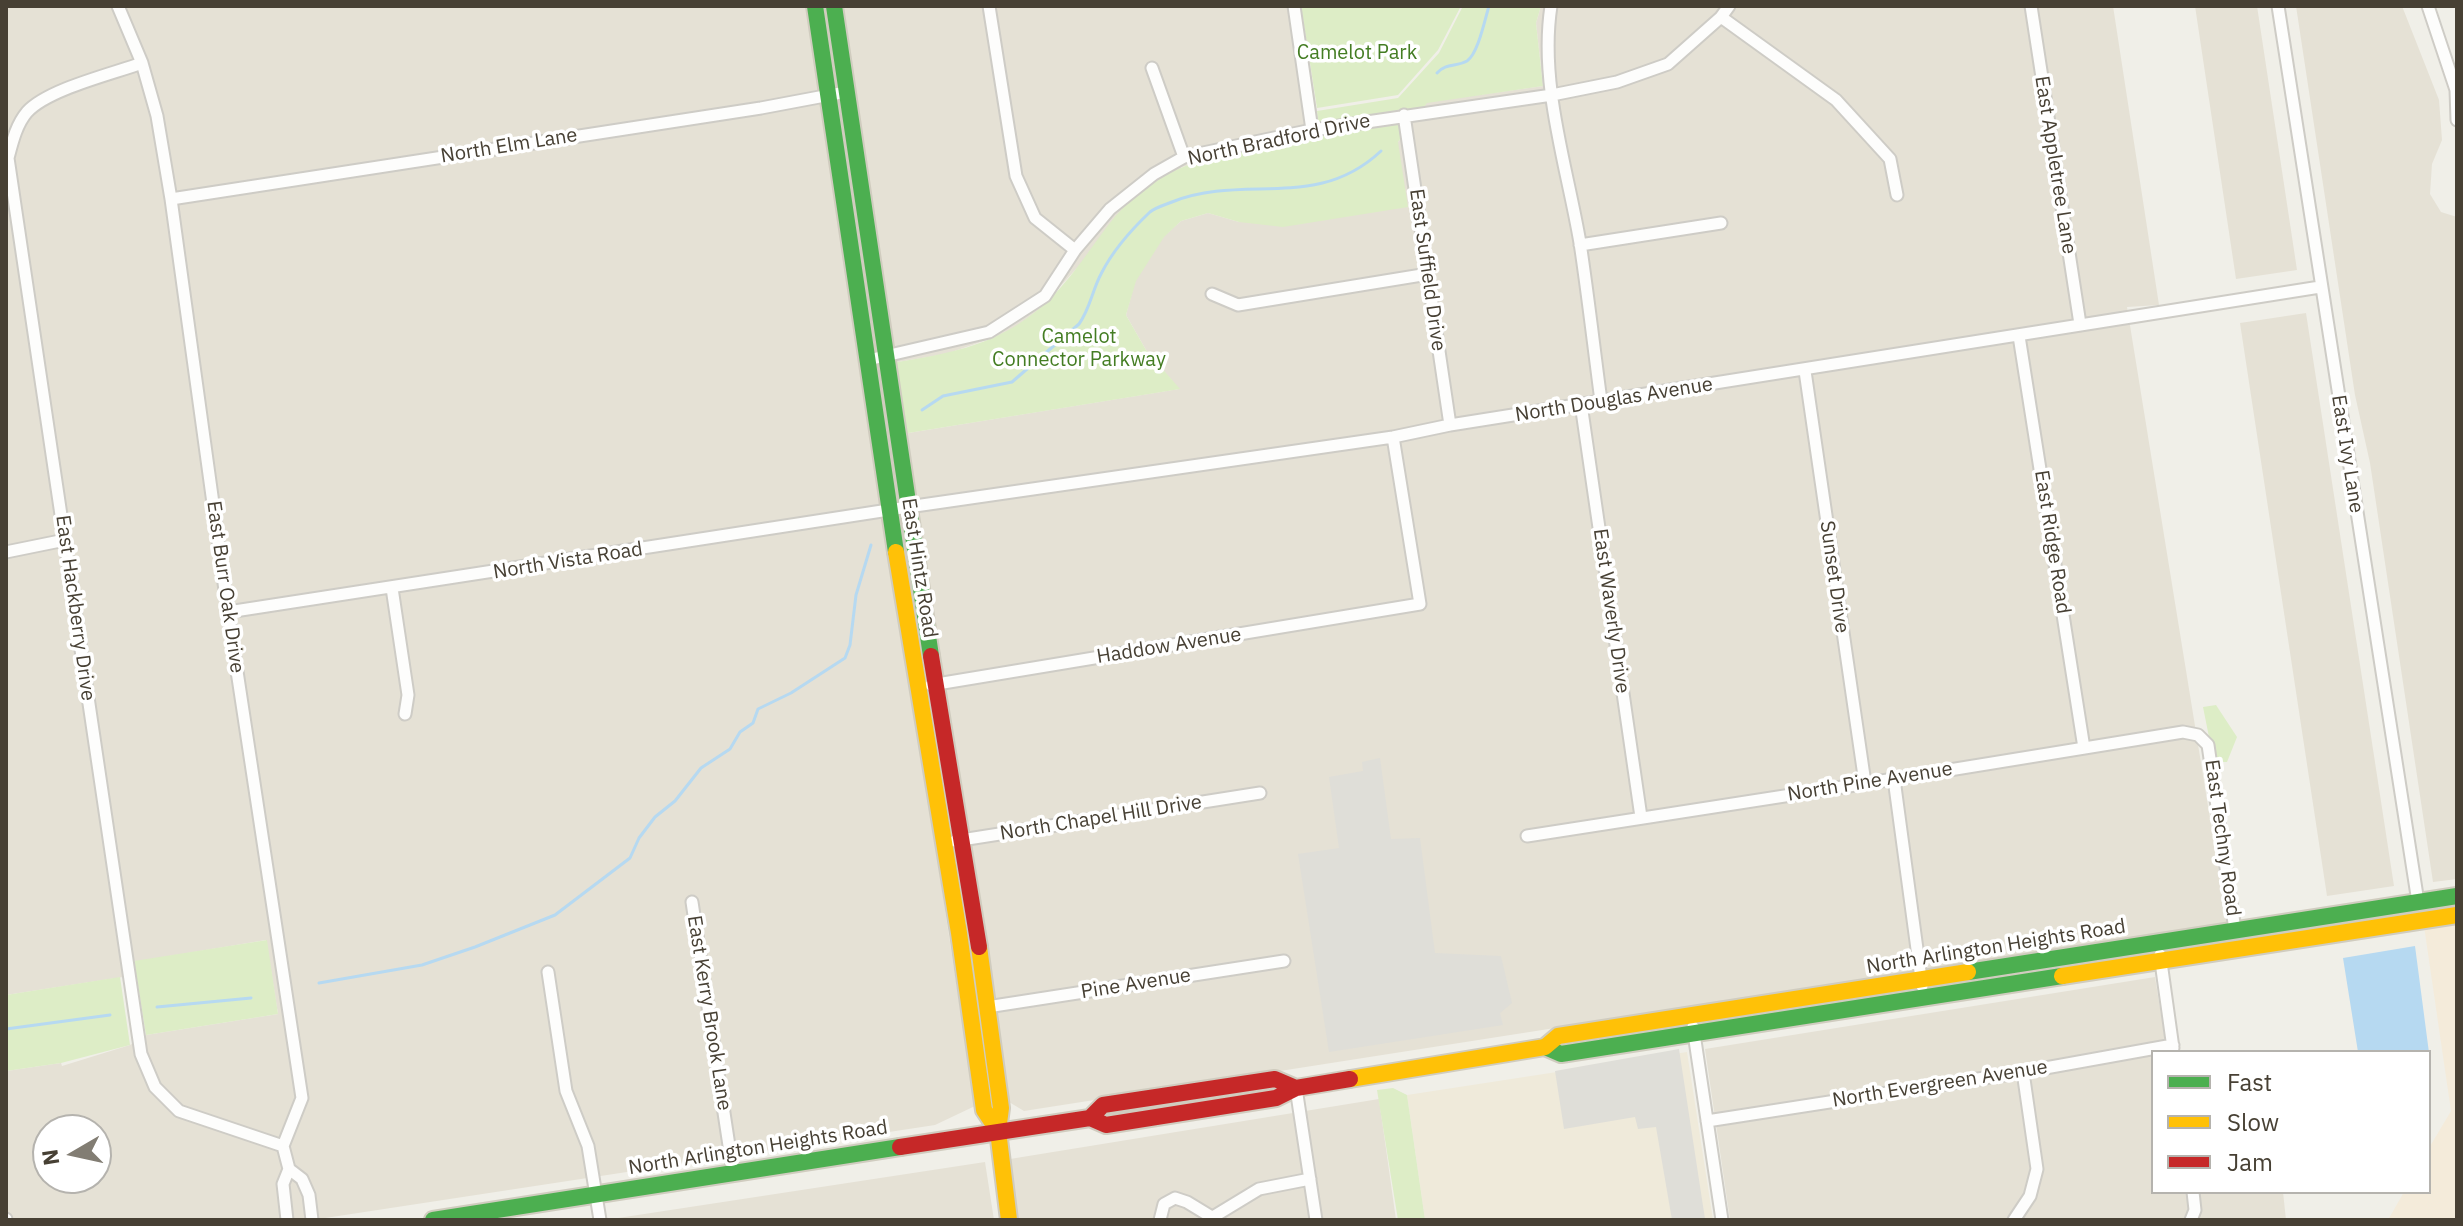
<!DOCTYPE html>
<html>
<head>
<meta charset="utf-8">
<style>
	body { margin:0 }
	#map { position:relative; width:2463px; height:1226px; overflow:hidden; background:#f0efe8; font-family:"IBM Plex Sans",sans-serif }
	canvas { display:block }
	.frame { position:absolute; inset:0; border:8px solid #474034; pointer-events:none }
	.legend { position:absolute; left:2151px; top:1050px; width:280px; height:144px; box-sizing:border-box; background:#fff; border:2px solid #b5b3ae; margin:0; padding:10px 14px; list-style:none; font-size:24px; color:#474034 }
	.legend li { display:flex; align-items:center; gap:16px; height:40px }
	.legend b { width:40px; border:2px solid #b5b3ae }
	.north { position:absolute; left:32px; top:1114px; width:80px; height:80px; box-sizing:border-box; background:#fff; border:2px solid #b5b3ae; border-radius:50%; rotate:261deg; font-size:22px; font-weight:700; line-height:32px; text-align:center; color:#474034 }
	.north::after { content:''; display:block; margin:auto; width:28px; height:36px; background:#827d73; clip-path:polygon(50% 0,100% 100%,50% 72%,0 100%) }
</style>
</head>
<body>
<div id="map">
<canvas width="2463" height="1226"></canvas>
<div class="frame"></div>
<ul class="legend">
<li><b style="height:10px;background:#4caf50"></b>Fast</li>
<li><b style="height:10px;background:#ffc107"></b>Slow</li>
<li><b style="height:10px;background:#c62828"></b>Jam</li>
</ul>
<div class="north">N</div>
</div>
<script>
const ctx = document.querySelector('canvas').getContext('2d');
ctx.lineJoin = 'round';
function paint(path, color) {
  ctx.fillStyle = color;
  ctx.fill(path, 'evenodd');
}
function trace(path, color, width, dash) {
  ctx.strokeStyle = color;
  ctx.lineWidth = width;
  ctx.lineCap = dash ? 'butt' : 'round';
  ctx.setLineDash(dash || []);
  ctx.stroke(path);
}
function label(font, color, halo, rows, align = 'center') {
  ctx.font = font + ' "IBM Plex Sans",sans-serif';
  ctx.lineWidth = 7;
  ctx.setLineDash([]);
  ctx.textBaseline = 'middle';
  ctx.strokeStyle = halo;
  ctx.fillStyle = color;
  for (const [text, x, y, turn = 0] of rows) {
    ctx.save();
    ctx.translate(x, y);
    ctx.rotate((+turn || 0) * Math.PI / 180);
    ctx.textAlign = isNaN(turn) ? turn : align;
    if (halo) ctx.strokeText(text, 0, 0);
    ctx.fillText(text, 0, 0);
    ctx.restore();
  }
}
paint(new Path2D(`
	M6,6H807L975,1106L935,1125L312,1220H6V1071L61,1063L62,1066L130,1045L146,1035L278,1014L266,940L134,962L136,975L6,995ZM48,1130H96V1178H48Z
	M844,6H1301L1321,138L1230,155L1182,167L1076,269L1039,310L1007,333L946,354L892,363Z
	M1541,6H2113L2159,305L2127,307L2227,923L1024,1111L1009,1102L902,434L1179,389L1146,350L1126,315L1135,281L1163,237L1181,221L1208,213L1239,222L1398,142L1427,102L1543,86L1536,23Z
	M2195,6H2257L2297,270L2236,279Z
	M2296,6H2402L2439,100L2442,140L2432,164L2430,194L2441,212L2457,217V879L2433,882L2370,463L2355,395Z
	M2306,313L2394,886L2327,896L2240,323Z
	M2155,977L2167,1052H2153V1192H2283L2286,1220H1730L1705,1049Z
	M1379,1099L1396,1220H1017L1010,1159Z
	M985,1162L994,1220H605Z`), '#e5e1d5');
paint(new Path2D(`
	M2457,922V1220H2388L2404,1192H2429V1148L2451,1111L2424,926Z`), '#f4ebda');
paint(new Path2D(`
	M1687,1052L1713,1220H1425L1407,1095Z`), '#efeada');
paint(new Path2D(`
	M1301,6H1461L1438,50L1398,95L1317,108Z
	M1463,6H1541L1536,23L1543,86L1427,103L1398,142L1408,207L1283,227L1239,222L1208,213L1181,221L1164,237L1136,281L1126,315L1146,350L1180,389L902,434L892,363C973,350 1023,338 1075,270C1094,246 1109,220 1132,199C1145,188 1167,173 1183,167C1216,153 1284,142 1320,139L1317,111L1398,98L1439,53Z
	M2216,705L2237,737L2227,762H2214L2203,707Z
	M267,940L278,1014L146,1035L134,961Z
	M120,977L130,1045L61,1063L6,1071V995Z
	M1393,1088L1407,1095L1425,1220H1398L1377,1090Z`), '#ddedc6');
paint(new Path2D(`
	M1380,758L1391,839L1420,838L1435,953L1501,956L1512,1003L1500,1013L1503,1025L1329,1052L1298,854L1339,848L1329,777L1363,771L1362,762Z
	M1679,1049L1705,1219L1695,1220H1672L1656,1127L1638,1129L1635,1117L1564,1129L1555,1071Z`), '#dfded8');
paint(new Path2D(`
	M2415,946L2431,1068L2429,1075V1052H2358L2343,958Z`), '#b6d9f1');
trace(new Path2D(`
	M1437,73C1446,63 1456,67 1467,61C1478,54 1485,19 1489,6
	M922,410L943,396L1012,382L1079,324C1090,309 1092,291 1101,274C1112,252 1132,229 1150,212C1156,207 1165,205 1172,202C1245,173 1316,212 1381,151
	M319,983L422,965L475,947L555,915L630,858L639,838L655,817L675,801L701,768L730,749L740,732L753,723L758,709L791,693L845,658L850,645L856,595L871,545
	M157,1007L251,998
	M6,1029L110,1015`), '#b6d9f1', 3);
const street = new Path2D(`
	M118,6L142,63L157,116L171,199L228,612L302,1098L283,1146L289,1169L302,1179L309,1195L312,1220
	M989,6L1016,176L1035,218L1075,250
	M1294,6L1312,130
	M1551,6C1539,84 1567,166 1580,243C1588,295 1594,349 1601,401
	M2031,6L2080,324
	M2278,6L2418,902
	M2428,6L2456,90L2457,120
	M1721,17L1836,100L1890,159L1897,195
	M142,63C112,74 48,89 27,112C16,125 12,143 8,158L141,1054L155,1087L179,1111L283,1146
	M1152,68L1184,157
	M1404,115L1450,425
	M171,199L761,108L846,92
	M1580,245L1721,223
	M1212,294L1238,305L1428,274
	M2019,336L2084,748
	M868,360L989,332L1045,296L1075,250L1110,209L1154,174L1184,157L1312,130L1552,95L1617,82L1668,64L1721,17L1729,6
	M1805,371L1865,783
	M1581,404L1641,817
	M6,552L65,540
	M392,588L408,695L405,714
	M228,612L908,507L1393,437L1450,425L2320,287
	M931,685L1420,604L1393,437
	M1894,779L1922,986
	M1527,836L1894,779L2183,732L2198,735L2208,745L2235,930
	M955,841L1260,793
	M692,902L733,1172
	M2160,955L2173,1048
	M548,972L566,1091L588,1146L600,1220
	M987,1007L1284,961
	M1693,1027L1722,1220
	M1296,1088L1316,1220
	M1707,1121L2023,1072L2173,1045
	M6,1219V1220
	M287,1220L283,1184L289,1169
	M1160,1220L1164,1204L1175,1198L1187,1202L1210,1216
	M1208,1220L1259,1189L1310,1179
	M2014,1220L2030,1196L2037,1169L2023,1072
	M2191,1220L2195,1210L2193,1192`);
const fast = new Path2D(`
	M815,6L896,552
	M834,6L931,656
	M1968,972L2457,896
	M1545,1047L1561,1054L2062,976
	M433,1220L900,1147`);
const slow = new Path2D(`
	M896,552L959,933L984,1110L998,1131
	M979,947L1001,1108L998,1131L1009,1220
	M2062,976L2457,915
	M1350,1079L1545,1047L1558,1036L1968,972`);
const jam = new Path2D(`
	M931,656L979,947
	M1090,1118L1103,1105L1275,1079L1296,1088
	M900,1147L1090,1118L1106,1125L1276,1098L1296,1088L1350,1079`);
trace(street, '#ceccc6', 15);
trace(fast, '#d0ccbf', 20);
trace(slow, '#d0ccbf', 20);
trace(jam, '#d0ccbf', 20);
trace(street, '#fdfdfc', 11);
trace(fast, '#4caf50', 16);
trace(slow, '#ffc107', 16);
trace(jam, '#c62828', 16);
label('20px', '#447d23', '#fff', [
	["Camelot Park",1357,53],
	["Camelot",1079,337],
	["Connector Parkway",1079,360]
]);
label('20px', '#474034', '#fff', [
	["North Bradford Drive",1279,140,-12],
	["North Elm Lane",509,146,-9],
	["East Appletree Lane",2055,165,81],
	["East Suffield Drive",1427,270,82],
	["North Douglas Avenue",1614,400,-9],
	["East Ivy Lane",2347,454,81],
	["East Ridge Road",2052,542,81],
	["North Vista Road",568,561,-9],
	["East Hintz Road",919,568,81],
	["Sunset Drive",1834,577,82],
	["East Burr Oak Drive",225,587,82],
	["East Hackberry Drive",75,608,82],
	["East Waverly Drive",1611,611,82],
	["Haddow Avenue",1169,646,-9],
	["North Pine Avenue",1870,782,-9],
	["North Chapel Hill Drive",1101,818,-9],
	["East Techny Road",2222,838,82],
	["North Arlington Heights Road",1996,947,-9],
	["Pine Avenue",1136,984,-9],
	["East Kerry Brook Lane",709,1013,81],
	["North Evergreen Avenue",1940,1084,-9],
	["North Arlington Heights Road",758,1148,-9]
]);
</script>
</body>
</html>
